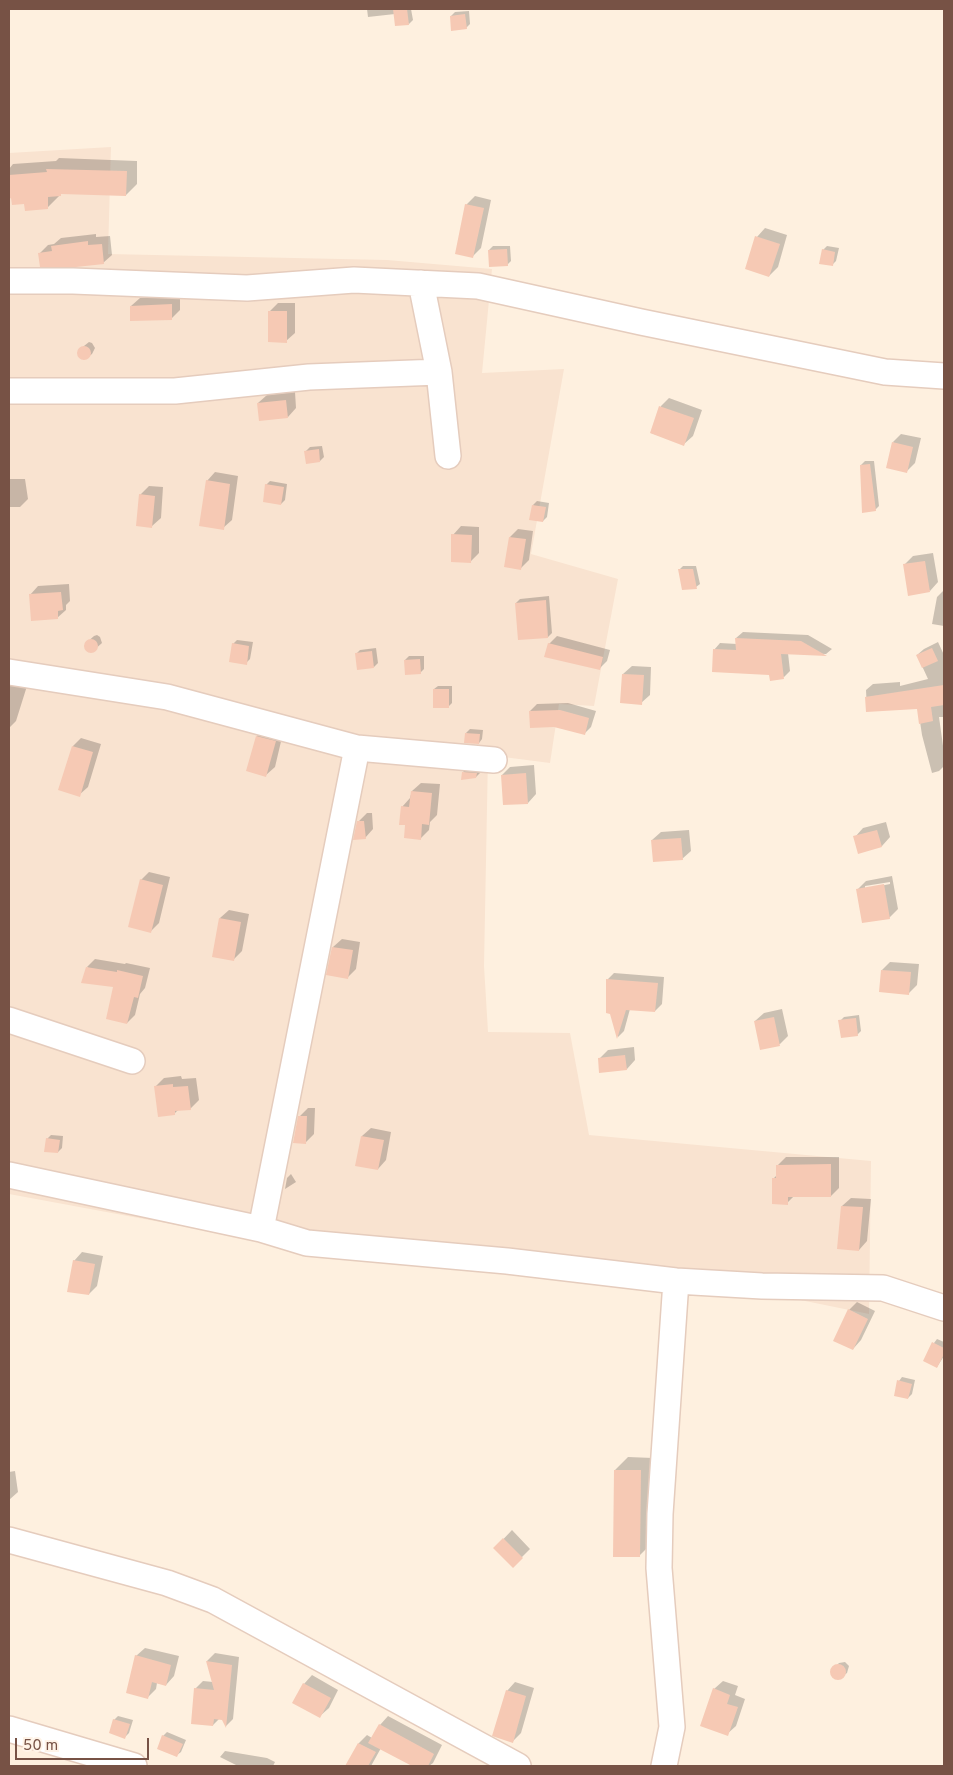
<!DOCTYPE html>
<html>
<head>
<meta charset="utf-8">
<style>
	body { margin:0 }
	#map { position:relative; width:953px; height:1775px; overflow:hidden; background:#fef0df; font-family:Overpass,sans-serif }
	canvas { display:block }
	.frame { position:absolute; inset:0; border:10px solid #775245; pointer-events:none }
	.scale { position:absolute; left:15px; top:1738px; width:134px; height:22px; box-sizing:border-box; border:2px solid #775245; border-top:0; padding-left:6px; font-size:15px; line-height:18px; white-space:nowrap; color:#775245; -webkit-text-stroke:4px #fff4e8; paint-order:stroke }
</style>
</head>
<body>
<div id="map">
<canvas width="953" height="1775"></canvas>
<div class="frame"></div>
<div class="scale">50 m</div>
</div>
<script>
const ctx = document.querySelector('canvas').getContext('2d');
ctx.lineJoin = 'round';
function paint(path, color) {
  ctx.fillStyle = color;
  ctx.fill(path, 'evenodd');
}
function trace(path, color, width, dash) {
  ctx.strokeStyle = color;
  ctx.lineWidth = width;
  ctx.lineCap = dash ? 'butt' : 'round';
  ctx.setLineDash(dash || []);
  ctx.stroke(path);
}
paint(new Path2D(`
	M111,147L108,254L387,260L492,269L482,373L564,369L531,554L618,579L594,706L559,704L550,763L488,755L484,966L488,1032L570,1033L589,1135L871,1161L869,1314L771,1294L587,1260L209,1231L9,1194V153Z`), '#f9e3d0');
paint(new Path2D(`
	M367,9H411L413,20L409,24L395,14L368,17Z
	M469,11L470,24L466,28L451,16L455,12Z
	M59,158L137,161V184L126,195L62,193L48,207L25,203L12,197H9V169L13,164L56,161Z
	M475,196L491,200L481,248L473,256L466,205Z
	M765,228L787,235L778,267L769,276L757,237Z
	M96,234V237L110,236L112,255L103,263L39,254L48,245L54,244L61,238Z
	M493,246H510L511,261L507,265L489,250Z
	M827,246L839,248L836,261L832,265L823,250Z
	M180,296V310L172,318L131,306L140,298Z
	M278,303H295V333L286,341L269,312Z
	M89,342L92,343L95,348L92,354L85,359L79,356V350Z
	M295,392L296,408L288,417L258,403L267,395Z
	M669,398L702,410L693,436L684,444L651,433L661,406Z
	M901,434L921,438L915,463L907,471L893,442Z
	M322,446L324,457L320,461L306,451L310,447Z
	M865,461H874L879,506L875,510L861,465Z
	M215,472L238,476L232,520L223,528L207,481Z
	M9,479H25L28,499L20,507H9Z
	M270,481L287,484L285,500L281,504L266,485Z
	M149,486L163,487L161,518L152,526L140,495Z
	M537,501L549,503L547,517L543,521L533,505Z
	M461,526L479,527V553L470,562L453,535Z
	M518,529L533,531L529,560L521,568L510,537Z
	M933,553L938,582L930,591L904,565L913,556Z
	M683,566H696L700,584L696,587L679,570Z
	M69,584L70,601L66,605V610L57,618L30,595L38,586Z
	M944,590V626L932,624L937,597Z
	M549,596L552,633L548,637L519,638L516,603L520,599Z
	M743,632L808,635L832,649L826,654L788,653L790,671L784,677L714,650L720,643L737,644L736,638Z
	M97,635L100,637L102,643L93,651L86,650L85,644L94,636Z
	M557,636L610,650L607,661L599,669L549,644Z
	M237,640L253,642L250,659L246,663L233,644Z
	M938,642L944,655V717H939L944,753V766L939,771L932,773L922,735L918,708L867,711L866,690L873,684L900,682V686L928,679L917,655L924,649Z
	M376,648L378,663L374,667L356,654L360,650Z
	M409,656H424V669L420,673L405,660Z
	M632,666L651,667L650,695L641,703L623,674Z
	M9,680L27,686L16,721L9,728Z
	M438,686H452V703L448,707L434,689Z
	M568,703L596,711L591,727L584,734L530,711L537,704Z
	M265,728L283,733L275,767L266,775L257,736Z
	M470,729L483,730L482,739L479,743L466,733Z
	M81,738L101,744L88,787L79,795L73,746Z
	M534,765L536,794L528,803L502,775L510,767Z
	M467,768L480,769V773L476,777L463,772Z
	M421,783L440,784L437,815L430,822L429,830L421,838L406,824L402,807L410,798L412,791Z
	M367,813H372L373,829L365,838L358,822Z
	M886,822L890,837L882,846L859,852L855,837L863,828Z
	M689,830L691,851L682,859L652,840L661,832Z
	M149,872L170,877L159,923L151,931L141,880Z
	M892,876L898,909L889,918L858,889L866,881ZM890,882V884L865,889V886Z
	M229,910L249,914L242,951L233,960L220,918Z
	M342,939L360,942L356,969L347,978L333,947Z
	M95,959L125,964L126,963L150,968L145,988L140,994L135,1015L127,1023L114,986L87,967Z
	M890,962L919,964L917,985L909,993L882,970Z
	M614,973L664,977L662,1004L655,1011L630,1009L624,1031L618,1037L607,980Z
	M782,1009L788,1036L780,1044L761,1049L755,1021L764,1013Z
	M859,1015L861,1031L857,1035L840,1021L844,1017Z
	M634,1047L635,1060L627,1069L599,1059L608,1050Z
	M181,1076L182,1079L196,1078L199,1100L190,1109L178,1110L174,1114L156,1086L164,1078Z
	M308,1108H315L314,1134L305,1143L299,1117Z
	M371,1128L391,1132L386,1160L378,1169L357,1165L362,1136Z
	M51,1135L63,1136L62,1148L58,1152L47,1139Z
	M786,1157H839V1188L831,1196H794L787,1203L773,1179L778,1174V1165Z
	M291,1174L296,1182L285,1189L287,1178Z
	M851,1198L871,1199L867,1241L859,1250L842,1206Z
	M82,1252L103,1256L97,1286L89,1294L74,1261Z
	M857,1302L875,1311L861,1340L853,1349L849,1310Z
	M937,1339L944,1342V1356L937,1367L934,1343Z
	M902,1377L915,1380L912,1394L908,1398L899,1381Z
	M628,1457L653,1458L652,1543L639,1556L615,1470Z
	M15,1471L18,1492L9,1500V1472Z
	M512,1530L530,1549L513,1566L495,1548Z
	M145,1648L179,1656L174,1676L166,1685L157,1683L156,1689L147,1698L136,1656Z
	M215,1653L239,1657L233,1719L226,1726L223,1719L220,1718L213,1725L195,1689L203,1681L213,1682L207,1661Z
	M845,1662L849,1666L847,1673L840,1678L834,1676L832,1670L839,1663Z
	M312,1675L338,1690L329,1708L320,1716L304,1684Z
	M723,1681L738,1686L735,1695L745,1699L736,1726L727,1734L714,1689Z
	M515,1682L534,1688L521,1733L512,1742L507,1691Z
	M118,1716L133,1720L129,1733L125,1737L114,1720Z
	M388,1716L442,1745L433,1763L429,1766H415L381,1748L371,1766H346L359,1743L367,1735L372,1738L380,1725Z
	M167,1732L186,1740L181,1752L177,1755L163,1736Z
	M225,1751L267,1758L275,1762L273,1766H238L220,1757Z`), '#0003');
paint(new Path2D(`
	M393,9H407L409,25L395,26Z
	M465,14L467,29L451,31L450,16Z
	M46,169L127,171L126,196L61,194V196L48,197V209L25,211L24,204L12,205L11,198L9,199V175L47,172Z
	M465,204L484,208L473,258L455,254Z
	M755,236L780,244L769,277L745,269Z
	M88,241V245L102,244L104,264L76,267H40L38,253L52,251L51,246Z
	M507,249L508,266L489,267L488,250Z
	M822,249L835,252L833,266L819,264Z
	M172,304V320L130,321V306Z
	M268,311H287V343L268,342Z
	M77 353a7 7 0 1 1 14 0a7 7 0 1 1-14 0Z
	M286,400L288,418L259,421L257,403Z
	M659,406L694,418L684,446L650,433Z
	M892,442L913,447L907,473L886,468Z
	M319,449L320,462L306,464L304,451Z
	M870,464L876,511L862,513L860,465Z
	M206,480L230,484L224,530L199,526Z
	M265,484L284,487L281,505L263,502Z
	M139,494L155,496L152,528L136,526Z
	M532,505L546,507L543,522L529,520Z
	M451,534L472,535L471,563L451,562Z
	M509,537L526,539L521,570L504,567Z
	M925,561L930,592L908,596L903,564Z
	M678,569H693L697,589L682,590Z
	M61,592L63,610L58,611V619L31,621L29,594Z
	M546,600L548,638L518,640L515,603Z
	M735,638L801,641L827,656L781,654L784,679L770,681L769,675L712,672L713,649L736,650Z
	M84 646a7 7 0 1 1 14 0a7 7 0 1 1-14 0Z
	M232,643L249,646L247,665L229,662Z
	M548,643L603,657L600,670L544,657Z
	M932,648L938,661L922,668L916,655Z
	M372,651L374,668L357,670L355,653Z
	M420,659L421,674L405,675L404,660Z
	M622,674L644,675L642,705L620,703Z
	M944,685V705L931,707L933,721L919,724L917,709L866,712L865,697Z
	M433,689H449V708H433Z
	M560,710L589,718L585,735L554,727L530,728L529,711Z
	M465,733L480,734L479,744L464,743Z
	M256,736L276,741L266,777L246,771Z
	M72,746L93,752L80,797L58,790Z
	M462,772L477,773L476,778L461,780Z
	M526,773L528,804L503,805L501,775Z
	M411,791L432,793L429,825L422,824L421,840L404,838L405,825H399L401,806L409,807Z
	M357,821H364L366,839L353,840Z
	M877,830L882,847L858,854L853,836Z
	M681,838L683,860L653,862L651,840Z
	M140,879L163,885L151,933L128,927Z
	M884,884L890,919L862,923L856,889Z
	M219,918L241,922L234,961L212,957Z
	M332,947L353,950L348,979L326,975Z
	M86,967L117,972V970L143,976L138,998L134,997L127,1024L106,1019L113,987L81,983Z
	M881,970L911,972L909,995L879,992Z
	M606,979L658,983L655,1012L626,1010L617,1039L610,1014L606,1013Z
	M774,1017L780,1046L760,1050L754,1021Z
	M856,1018L858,1036L841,1038L838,1020Z
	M625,1055L627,1070L599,1073L598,1058Z
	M173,1084V1087L188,1086L191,1110L175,1111V1115L158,1117L154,1086Z
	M298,1116H307L306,1144L293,1143Z
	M361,1136L384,1140L378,1170L355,1166Z
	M46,1138L60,1140L58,1153L44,1152Z
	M831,1164V1197H788V1205L772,1204V1178H776V1165Z
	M841,1206L863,1207L859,1251L837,1249Z
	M73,1260L95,1264L89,1295L67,1292Z
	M848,1309L868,1319L853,1350L833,1341Z
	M932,1342L944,1348V1354L937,1368L923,1361Z
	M897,1380L912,1384L908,1399L894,1396Z
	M614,1470H641L640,1557H613Z
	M503,1538L523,1558L513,1568L493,1548Z
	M135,1655L171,1665L166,1686L152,1682L148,1699L126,1693Z
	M206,1661L232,1665L226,1728L222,1720L214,1719L213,1726L191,1724L194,1688L214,1690Z
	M830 1672a8 8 0 1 1 16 0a8 8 0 1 1-16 0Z
	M303,1683L331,1698L320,1718L292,1703Z
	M713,1688L730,1695L727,1704L738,1707L728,1736L700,1726Z
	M506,1690L526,1696L513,1743L492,1736Z
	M113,1719L130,1724L125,1739L109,1733Z
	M379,1724L434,1754L428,1766H412L368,1743Z
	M162,1735L183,1744L177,1757L157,1749Z
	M358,1743L376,1752L368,1766H345Z`), '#f6c9b4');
const minor = new Path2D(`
	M9,281H73L247,288L354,280L478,286L641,322L885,372L944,376
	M421,283L439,372L448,456
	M9,391H175L309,377L439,372
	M9,672L167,697L357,748L494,760
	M9,1020L132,1061
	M9,1175L261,1229L307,1243L507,1261L676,1281L762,1286L883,1288L944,1308
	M261,1229L357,748
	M9,1540L167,1583L213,1600L518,1766
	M9,1729L134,1766
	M664,1766L672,1727L659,1568L660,1514L676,1281`);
trace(minor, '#e5ccbd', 28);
trace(minor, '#fff', 25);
</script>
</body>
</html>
